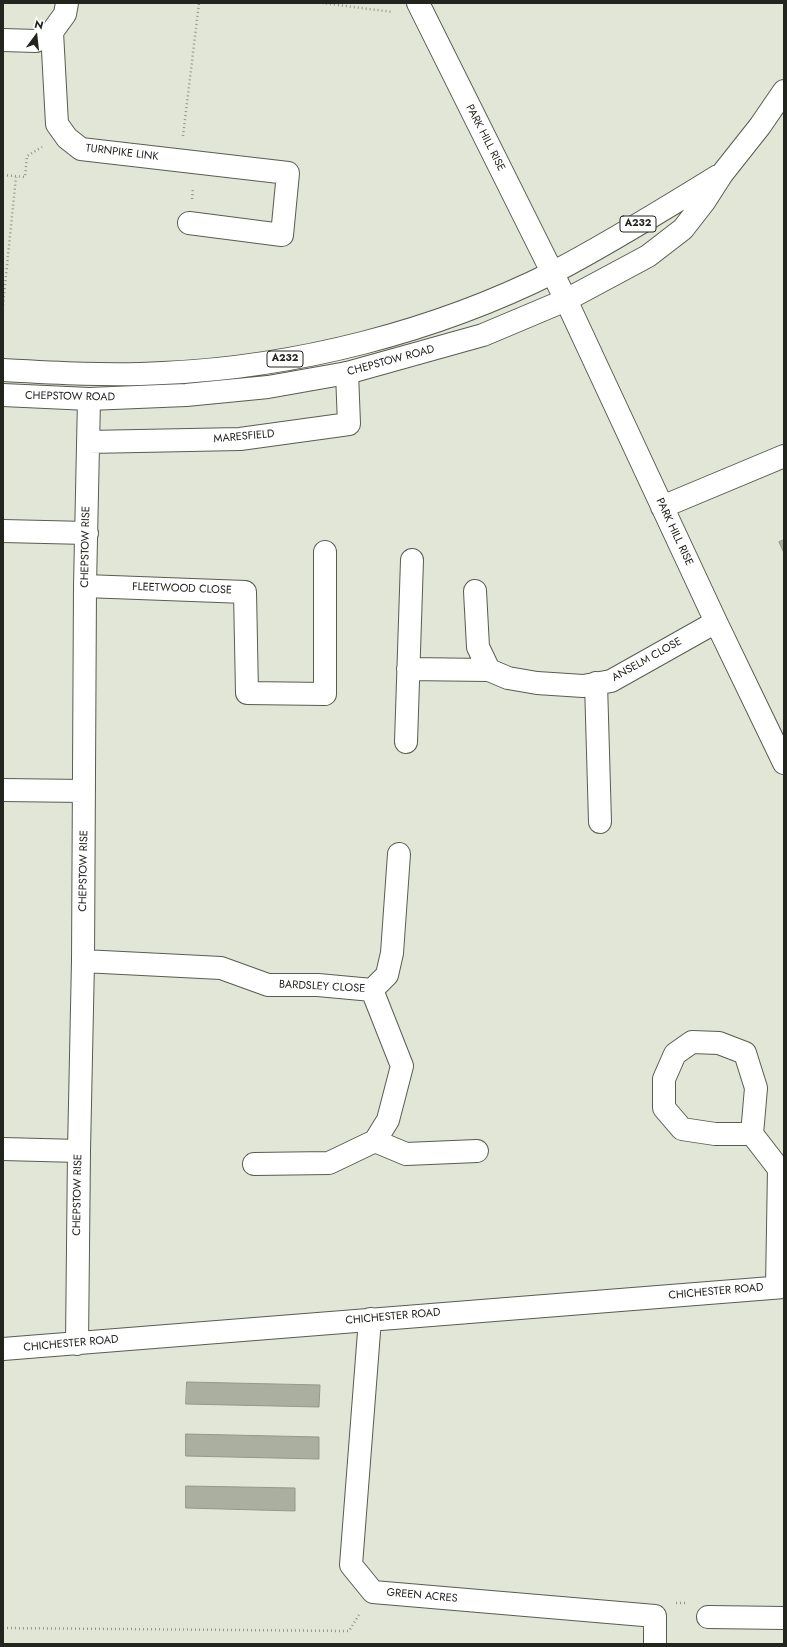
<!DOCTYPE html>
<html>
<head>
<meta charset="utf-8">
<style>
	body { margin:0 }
	#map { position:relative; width:787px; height:1647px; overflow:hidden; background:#e1e6d7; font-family:Jost,sans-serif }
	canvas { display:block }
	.frame { position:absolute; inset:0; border:4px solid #22241e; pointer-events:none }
	.north { position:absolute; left:16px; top:16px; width:40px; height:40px; -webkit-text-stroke:3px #fff; paint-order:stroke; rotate:15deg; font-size:11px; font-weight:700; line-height:16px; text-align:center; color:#22241e }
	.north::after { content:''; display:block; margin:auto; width:14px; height:18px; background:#22241e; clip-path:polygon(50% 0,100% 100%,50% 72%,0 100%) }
</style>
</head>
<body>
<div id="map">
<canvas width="787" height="1647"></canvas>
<div class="frame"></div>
<div class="north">N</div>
</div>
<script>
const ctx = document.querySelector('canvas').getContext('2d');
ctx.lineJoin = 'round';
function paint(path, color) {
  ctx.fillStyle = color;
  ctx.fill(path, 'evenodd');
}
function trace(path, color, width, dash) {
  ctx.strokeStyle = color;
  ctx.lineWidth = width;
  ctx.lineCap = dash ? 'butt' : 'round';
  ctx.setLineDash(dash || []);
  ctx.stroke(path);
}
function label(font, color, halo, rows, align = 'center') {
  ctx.font = font + ' Jost,sans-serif';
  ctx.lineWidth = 4;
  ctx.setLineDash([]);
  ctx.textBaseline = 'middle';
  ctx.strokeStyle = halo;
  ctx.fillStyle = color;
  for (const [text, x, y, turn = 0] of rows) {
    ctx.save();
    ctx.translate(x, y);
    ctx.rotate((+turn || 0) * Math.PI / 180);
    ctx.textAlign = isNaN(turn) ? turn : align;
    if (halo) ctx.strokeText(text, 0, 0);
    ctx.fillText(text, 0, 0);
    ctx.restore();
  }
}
const building = new Path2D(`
	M784,540V553L779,542Z
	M187,1382L320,1385L319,1407L186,1404Z
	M186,1434L319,1437V1459L186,1456Z
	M186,1486L295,1488V1511L186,1508Z`);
paint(building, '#aaafa0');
trace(building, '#94988a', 1);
const minor = new Path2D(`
	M67,3L65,14L52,32L57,124L67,138L81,149L288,173L282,235L189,223
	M418,3L566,300L716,622L784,763
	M3,40L36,41L52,32
	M88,442L240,439L349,424L347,373
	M662,507L784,456
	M3,531L87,533
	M85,586L245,592L247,693L325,694V552
	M475,591L478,647L489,670L508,678L537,683L583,686L611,681L716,622
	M408,669L489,670
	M596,683L600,822
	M406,742L412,560
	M3,790L84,791
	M83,961L221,968L268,985H318L372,990L402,1066L388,1120L375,1141L329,1163L254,1164
	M372,990L387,975L392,953L399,854
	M752,1134H715L682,1129L664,1108V1079L675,1054L692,1042L719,1043L745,1053L756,1088L752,1134L779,1169L777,1287
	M375,1141L406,1154L477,1151
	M3,1149L79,1151
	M370,1319L351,1565L373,1592L655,1616V1644
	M77,1344L79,1151L83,961L85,586L89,399
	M3,1349L784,1287
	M708,1617L784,1618`);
const highway = new Path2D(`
	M3,370C56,373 110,376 163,373C296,367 434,332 554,272C610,243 664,209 718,176
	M3,395L89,399L186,395L268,387L347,373L483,335L566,300L648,256L683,229L704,202L722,174L760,126L784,91`);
trace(minor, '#585d50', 24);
trace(highway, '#585d50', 24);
trace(new Path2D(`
	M322,3L393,12
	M183,136L199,3
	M3,175L25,177L27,156L42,147
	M192,199L193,188
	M3,305L16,177
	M676,1603H687
	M3,1628L349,1631L360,1613`), '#93978c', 2.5, [1, 3]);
trace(minor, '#fff', 22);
trace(highway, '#fff', 22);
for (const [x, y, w] of [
	[638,224,36],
	[285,359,36]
]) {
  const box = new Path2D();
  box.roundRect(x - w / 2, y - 8, w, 16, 3);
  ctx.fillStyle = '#fff';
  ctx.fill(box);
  trace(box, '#22241e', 1);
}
label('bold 10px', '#22241e', null, [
	["A232",638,224],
	["A232",285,359]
]);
label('11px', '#22241e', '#fff', [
	["PARK HILL RISE",485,138,63],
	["TURNPIKE LINK",122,153,7],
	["CHEPSTOW ROAD",391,361,-15],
	["CHEPSTOW ROAD",70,397,1],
	["MARESFIELD",244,437,-5],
	["PARK HILL RISE",674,532,65],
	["CHEPSTOW RISE",86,547,-89],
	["FLEETWOOD CLOSE",182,589,2],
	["ANSELM CLOSE",647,660,-29],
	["CHEPSTOW RISE",84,871,-89],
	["BARDSLEY CLOSE",322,987,3],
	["CHEPSTOW RISE",78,1195,-89],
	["CHICHESTER ROAD",716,1292,-5],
	["CHICHESTER ROAD",393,1317,-5],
	["CHICHESTER ROAD",71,1344,-5],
	["GREEN ACRES",422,1596,5]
]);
</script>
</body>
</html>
